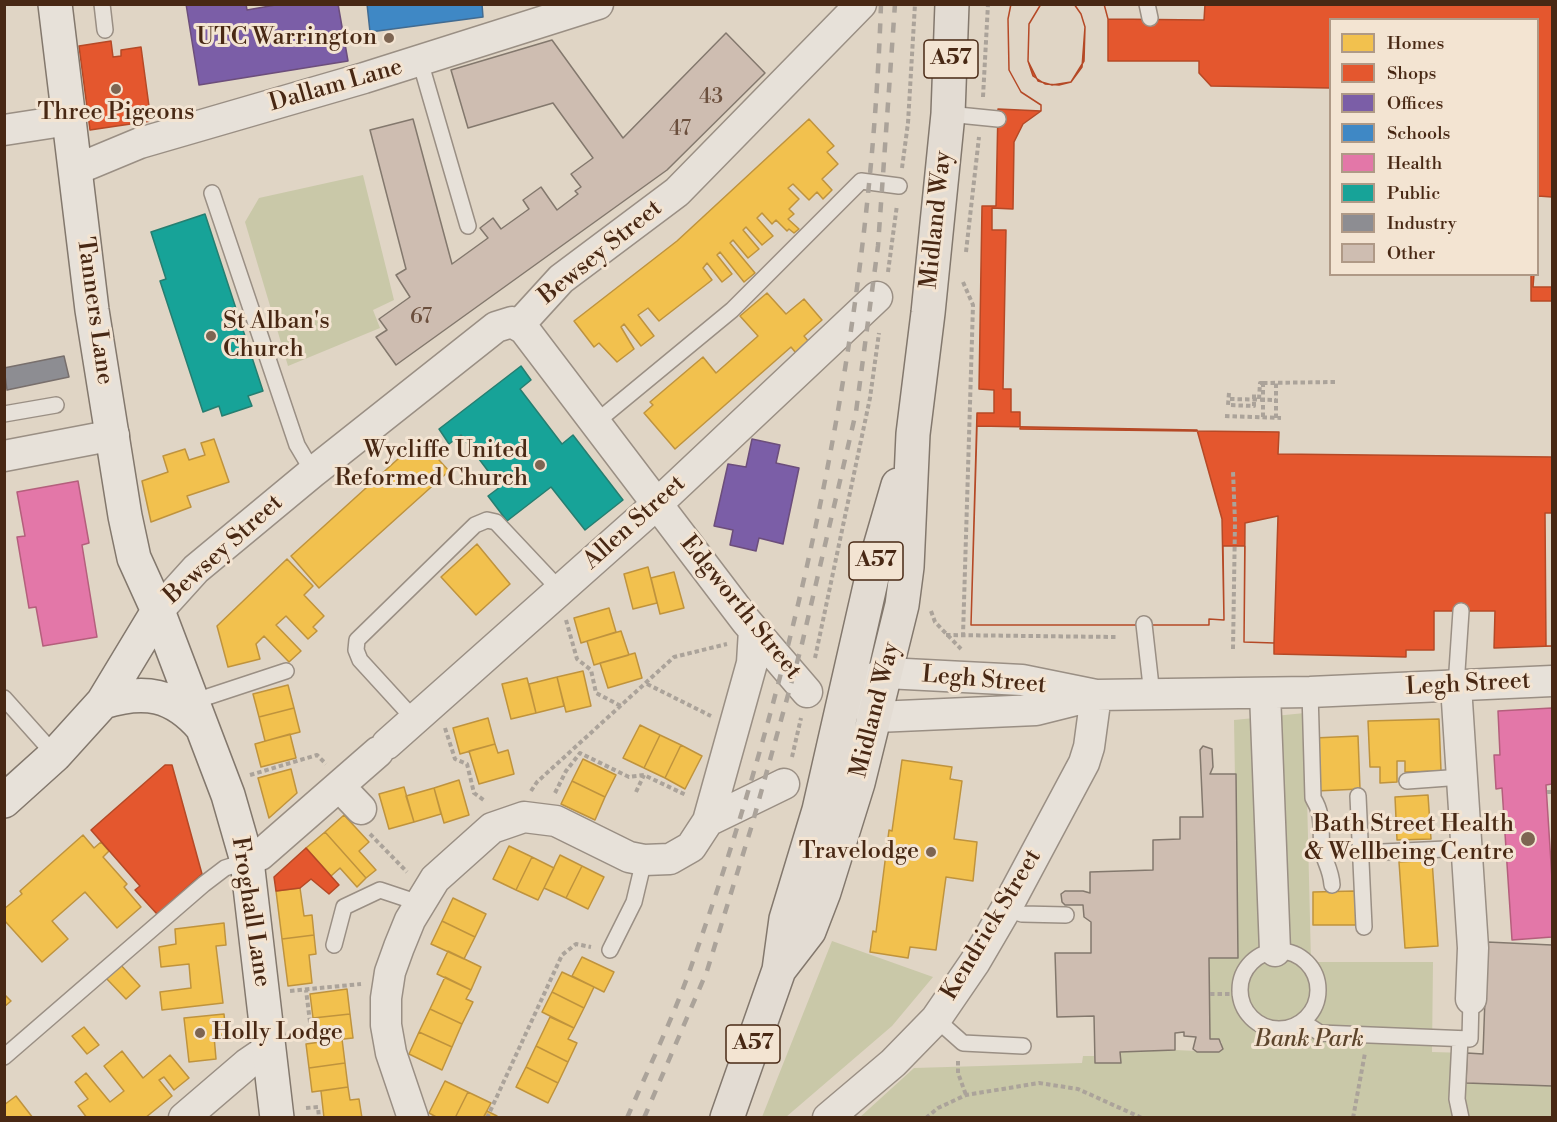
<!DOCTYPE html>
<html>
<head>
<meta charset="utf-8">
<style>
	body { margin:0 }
	#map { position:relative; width:1557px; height:1122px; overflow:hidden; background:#e0d5c5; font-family:"Libre Bodoni",serif }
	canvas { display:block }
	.frame { position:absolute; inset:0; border:6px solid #482814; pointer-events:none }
	.legend { position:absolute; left:1329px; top:18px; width:210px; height:258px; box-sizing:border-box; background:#f3e4d2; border:2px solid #af9986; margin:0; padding:8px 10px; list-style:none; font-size:18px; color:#482814 }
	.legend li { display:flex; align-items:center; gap:12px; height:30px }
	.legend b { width:30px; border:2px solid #af9986 }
</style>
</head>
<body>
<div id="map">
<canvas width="1557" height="1122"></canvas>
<div class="frame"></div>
<ul class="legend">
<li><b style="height:16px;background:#f2c14e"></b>Homes</li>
<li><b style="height:16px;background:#e4572e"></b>Shops</li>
<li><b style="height:16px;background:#7b5ea7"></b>Offices</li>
<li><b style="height:16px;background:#3f88c5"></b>Schools</li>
<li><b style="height:16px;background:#e377a8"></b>Health</li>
<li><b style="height:16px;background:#17a398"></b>Public</li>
<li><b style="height:16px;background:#8d8d92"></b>Industry</li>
<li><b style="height:16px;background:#cebdb1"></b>Other</li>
</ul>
</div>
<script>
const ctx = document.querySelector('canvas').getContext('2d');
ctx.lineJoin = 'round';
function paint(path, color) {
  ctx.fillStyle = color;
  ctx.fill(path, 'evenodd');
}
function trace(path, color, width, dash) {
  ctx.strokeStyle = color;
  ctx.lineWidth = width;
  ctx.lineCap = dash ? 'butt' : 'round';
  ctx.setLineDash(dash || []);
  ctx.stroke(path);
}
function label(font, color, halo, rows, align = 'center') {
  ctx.font = font + ' "Libre Bodoni",serif';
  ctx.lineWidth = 6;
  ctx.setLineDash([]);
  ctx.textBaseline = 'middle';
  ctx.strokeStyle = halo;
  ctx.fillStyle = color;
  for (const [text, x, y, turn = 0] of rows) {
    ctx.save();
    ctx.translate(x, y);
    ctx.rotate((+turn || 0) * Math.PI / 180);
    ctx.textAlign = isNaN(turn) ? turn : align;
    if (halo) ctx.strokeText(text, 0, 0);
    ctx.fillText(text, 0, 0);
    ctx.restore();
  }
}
paint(new Path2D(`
	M363,175L394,300L373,310L380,328L288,366L245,222L259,198Z
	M1305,713L1311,962H1433L1432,1052L1467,1053V1083L1552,1086V1118H859L914,1068L1082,1063L1083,1056H1094L1095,1063H1120V1052L1175,1050L1219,1052L1222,1043L1219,1039H1210L1209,958L1238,957L1234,720Z
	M832,941L933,977L892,1026L786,1117H762Z`), '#c9c8a8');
const homes = new Path2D(`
	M809,119L834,146L827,152L838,164L822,179L832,190L823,199L817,192L809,200L793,184L788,188L799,199L789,209L794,214L788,219L799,229L794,233L789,229L787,231L776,220L772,224L762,213L757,218L773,236L762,245L746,227L743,230L759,249L748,258L733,240L730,243L755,273L744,282L720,252L717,255L732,274L722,282L707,263L703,268L712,280L659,321L648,308L638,315L654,336L641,346L624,324L621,327L634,349L617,362L599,343L594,347L574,321L677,241Z
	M767,293L786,314L804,299L822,320L804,336L809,342L796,353L791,347L675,449L644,413L653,405L650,402L703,357L716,373L758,336L740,316Z
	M214,439L229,482L187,496L191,507L151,522L142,481L168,472L163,456L185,449L189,460L205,455L201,443Z
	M420,439L449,471L319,588L291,556Z
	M477,544L510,584L476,615L441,577Z
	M287,559L313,586L304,595L324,616L313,627L317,631L308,639L286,616L276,625L301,651L289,662L264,636L256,644L260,659L228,667L217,626Z
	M648,567L657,603L633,609L624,574Z
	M674,572L684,608L660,614L651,578Z
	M609,608L616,632L581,643L574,618Z
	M621,631L629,655L594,665L587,641Z
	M635,653L642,678L608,688L600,663Z
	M583,671L591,706L566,712L557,677Z
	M557,677L564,706L536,713L529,684Z
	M527,678L536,713L511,719L502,684Z
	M288,685L294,708L259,717L253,694Z
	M294,708L300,732L265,741L259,717Z
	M488,718L495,744L460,754L453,728Z
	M1439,719L1441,771L1405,772V761H1397V782L1380,783V767H1370L1368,721Z
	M640,725L660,735L644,768L623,758Z
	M290,734L296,758L261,767L255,744Z
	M660,735L681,745L665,778L644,768Z
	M1358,736L1360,789L1316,791L1314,738Z
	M495,744L498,753L508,750L514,774L479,784L469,751Z
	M681,745L702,756L685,789L665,778Z
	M583,759L616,775L605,797L572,781Z
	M902,760L952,767L950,779L962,781L954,839L977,842L973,881L946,877L936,950L910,947L908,958L870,952L873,931L876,932L889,830L892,831Z
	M291,769L297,793L269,818L258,778Z
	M459,780L469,815L444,823L434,788Z
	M572,781L605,797L595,820L561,804Z
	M404,787L414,822L389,829L379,794Z
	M434,788L441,814L414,822L406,796Z
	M1428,795L1431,839L1397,840L1395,797Z
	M344,815L369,842L359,851L376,870L366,878L325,832Z
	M325,832L366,878L357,887L340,868L331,876L306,848Z
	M83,835L94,848L101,842L109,851L103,857L127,884L124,887L141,907L117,928L85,892L52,921L68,939L42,962L4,920V909L22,894L20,891Z
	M509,846L532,857L516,890L493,879Z
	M560,855L582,866L566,898L544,888Z
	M532,857L554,868L538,900L516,890Z
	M1432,860L1438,946L1405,948L1399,862Z
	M582,866L604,877L588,909L566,898Z
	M300,888L304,916L312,915L314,935L282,939L276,891Z
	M1356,891L1357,925H1313V892Z
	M453,898L486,914L475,937L442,921Z
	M442,921L475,937L464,959L431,944Z
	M224,923L226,945L216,946L223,1003L162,1010L160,992L191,988L189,964L161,967L159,947L176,944L175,929Z
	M314,935L316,954L309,955L312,983L288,986L282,939Z
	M448,951L481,967L471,990L437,974Z
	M582,957L614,972L604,992L572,976Z
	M119,963L140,986L126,999L104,976Z
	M562,972L594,987L584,1008L552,992Z
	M445,977L471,990L466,999L473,1002L462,1024L430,1009Z
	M347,989L350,1014L313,1018L310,994Z
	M552,992L584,1008L574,1028L542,1012Z
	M4,994L11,1001L4,1007Z
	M430,1009L462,1024L452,1047L419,1032Z
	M224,1014L226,1035L214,1036L216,1059L189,1062L184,1018Z
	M350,1014L353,1038L316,1042L313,1018Z
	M550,1017L574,1028L568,1039L577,1043L568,1062L536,1046Z
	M84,1027L99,1045L87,1054L72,1036Z
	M419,1032L452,1047L442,1070L409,1054Z
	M342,1039L345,1063L309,1068L306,1044Z
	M536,1046L568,1062L558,1083L526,1067Z
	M122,1051L143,1078L170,1055L189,1078L174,1090L164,1077L159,1080L172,1096L145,1118H87L78,1106L88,1099L75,1082L86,1073L110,1102L124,1091L104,1066Z
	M345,1063L348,1087L312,1092L309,1068Z
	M526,1067L558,1083L548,1103L516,1087Z
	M445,1081L468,1092L455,1118H438L429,1113Z
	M348,1087L350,1100L359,1099L362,1118H324L321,1091Z
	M468,1092L491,1103L483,1118H455Z
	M16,1096L33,1118H7L4,1115V1105Z
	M487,1111L497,1116L496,1118H483Z`);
paint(homes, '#f2c14e');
trace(homes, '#bf933d', 1.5);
const shops = new Path2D(`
	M1011,4H1041L1029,24L1028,61L1033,76L1045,84L1059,85L1071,82L1082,67L1085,27L1081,14L1074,4H1104L1108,19V61H1199V73L1211,86L1330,88V274H1534L1533,287H1552V457L1278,454L1279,432L1020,429V412H1011V389H1003L1006,230H992V208L1013,209L1014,142L1023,124L1041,111V105L1021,92L1009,70L1008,19Z
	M1011,4H1041L1029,24L1028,61L1038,81L1052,85L1071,82L1084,61L1085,27L1081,14L1074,4H1104L1108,19L1204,20L1205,4H1552V646L1494,648L1495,611H1434V650H1406V657L1274,654V643L1244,642L1245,546H1223L1224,620L1209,619V625H971L977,413H994V390L979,389L982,206H996L998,109L1041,111V105L1021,92L1009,70L1008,19ZM1330,20H1538V274H1330Z
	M111,41L113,57L121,56V50L141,47L151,121L90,130L79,46Z
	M1538,196L1552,197V301H1531V274H1538Z
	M977,426L1197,430L1222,519L1224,620L1209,619V625H971Z
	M1545,513H1552V646H1546Z
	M1278,516L1274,643L1244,642L1245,523Z
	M165,765H172L202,874L157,914L135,890L140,886L91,830Z
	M306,848L339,885L329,894L311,879L300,888L276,891L274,877Z`);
paint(shops, '#e4572e');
trace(shops, '#b54926', 1.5);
const offices = new Path2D(`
	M186,4H246L247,10L281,4H338L348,61L199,85Z
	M752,439L780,445L776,463L799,468L783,544L759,538L756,551L730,545L733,530L714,526L728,464L746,467Z`);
paint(offices, '#7b5ea7');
trace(offices, '#6c4e7b', 1.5);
const schools = new Path2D(`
	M367,4H482L483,17L370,32Z`);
paint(schools, '#3f88c5');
trace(schools, '#426b90', 1.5);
const health = new Path2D(`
	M78,481L89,543L82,545L97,637L43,646L36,607L29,608L17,537L25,536L17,492Z
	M1552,708V784L1546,785L1552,879V937L1512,940L1502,788L1496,789L1494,755H1500L1498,711Z`);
paint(health, '#e377a8');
trace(health, '#b45f7c', 1.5);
const public = new Path2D(`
	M205,214L263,391L248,396L252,406L222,416L219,406L203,412L160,281L166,279L151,232Z
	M521,366L531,380L520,389L562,444L573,435L623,500L585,530L551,487L507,521L488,496L500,487L461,435L449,444L439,429Z`);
paint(public, '#17a398');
trace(public, '#267e70', 1.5);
const industry = new Path2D(`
	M64,356L69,377L7,390L4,368Z`);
paint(industry, '#8d8d92');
trace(industry, '#786f6c', 1.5);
const building = new Path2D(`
	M726,33L765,73L667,170L396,365L376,337L387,330L379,319L410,297L396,275L406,269L370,130L413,119L452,264L488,238L480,228L493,218L501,229L529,209L523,200L541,187L557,210L578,194L575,191L581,187L571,174L593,158L553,103L468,128L451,70L552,40L623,138Z
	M1203,746L1212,749L1213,767L1210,774H1236L1238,958H1209L1210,1039H1219L1223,1049L1219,1052H1197L1193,1049L1196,1037L1184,1036V1032L1175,1033V1050L1120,1052L1121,1063H1095L1094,1016L1057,1017L1055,953H1091V922L1084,917L1083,905H1065L1062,902L1061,894L1065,891H1083L1090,893V872L1153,870V840L1180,839V817H1203L1200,750Z
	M1487,942L1552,945V1086L1466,1083L1467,1053L1483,1054Z`);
paint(building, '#cebdb1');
trace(building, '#83786d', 1.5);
const lane = new Path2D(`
	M102,4L105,30
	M1147,4L1150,18
	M420,61L468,226
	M948,114L998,119
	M212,193L297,445L313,472
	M4,414L56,405
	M595,423L732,310L861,181L899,186
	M1144,624L1152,695
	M1456,686L1461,611
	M1310,692L1313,798C1324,815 1320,830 1322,849C1324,861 1331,869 1332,885
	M4,698L55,755
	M189,703L286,671
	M414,719L360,660L356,650L357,640L475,525L487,520L496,522L560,590
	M1407,781L1462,777
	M1358,796L1364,927
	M1361,853L1467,848
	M1006,909L1022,914L1066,915
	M334,945L344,907L380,890L419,903
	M610,950L634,902L644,860
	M1240 990a39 39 0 1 1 78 0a39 39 0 1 1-78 0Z
	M936,1019L963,1043L1023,1046
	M1303,1022L1320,1033L1470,1039L1471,999
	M1460,1039L1457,1099L1461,1118
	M4,1057L204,884L225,868L247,861`);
const street = new Path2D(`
	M4,130L69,120
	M75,170L140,143L364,78L598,4
	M519,325L561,279L677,192L861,4
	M4,456L114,435
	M158,611L196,569L313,472L496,327L512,322L524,329L746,621L807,692
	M1456,686L1473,948L1471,999
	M1265,693L1275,951
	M1096,695L1036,710L876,717L848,689L886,673L1022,680L1096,695L1310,692L1552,681
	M387,744L657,504L877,297
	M339,786L361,809
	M708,821L784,784
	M247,861L260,855L378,752
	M184,1118L247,1064L269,1049
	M413,1118L391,1053L386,1025V998L390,972L399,947L410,920L435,879L492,828L524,817L556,821L629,857L644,860L670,859L691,847L708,821L752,663L754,630
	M828,1118L893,1063L936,1019L975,962L1006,909L1084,763L1089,747L1096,695`);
const secondary = new Path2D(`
	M55,4L92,310L125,516L134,558L158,611L228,795L247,861L277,1118
	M103,702C145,689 173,694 202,727
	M4,801L55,755L103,702L158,611`);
const highway = new Path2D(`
	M779,970L809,931L824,892L858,783L902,605L907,567L913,434L928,313L948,114L952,4
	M727,1118L779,970L786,919L819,810L875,564L898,485`);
trace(lane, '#9a8f84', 18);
trace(street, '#9a8f84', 33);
trace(secondary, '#83786d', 36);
trace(highway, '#83786d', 36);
trace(new Path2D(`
	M983,97L988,4
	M902,168L908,123L915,4
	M966,252L979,137
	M888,272L897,205
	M963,282L973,305L963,635
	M1263,383L1335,382
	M1229,393L1228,405L1254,406V392
	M1230,399L1276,400
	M1259,399L1260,383H1263
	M1225,416L1281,418
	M1263,417V383
	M1276,418V383
	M931,611L935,622L961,649
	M566,620L577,659L591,670L596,693L621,706
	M946,635L1116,637
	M1233,649L1235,522L1233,471
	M815,658L870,398L879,333
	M647,684L711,716
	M445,728L455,759L467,764L474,793L485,801
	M792,757L801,718
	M250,775L317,755L326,764
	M531,791L537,782L674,657L727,644
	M636,792L644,775
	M1547,792H1552
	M555,793L566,771L580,753L629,777L644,775L686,795
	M370,834L407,872
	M290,991L361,984
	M1210,994H1240
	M298,1039L312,1038L306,990
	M958,1061V1073L966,1095
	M306,1108L318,1107L319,1118
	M487,1118L562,955L576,944L591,947
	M926,1118L938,1108L966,1095L1039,1083L1078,1089L1142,1118
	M1353,1118L1365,1053`), '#aba39a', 4, [4.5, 3]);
trace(lane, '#e7e1d9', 15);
trace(street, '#e7e1d9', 30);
trace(secondary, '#e7e1d9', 33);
trace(highway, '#e3dcd3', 33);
trace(new Path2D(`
	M627,1118C649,1067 674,1016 692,964C800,658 870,329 881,4
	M644,1118L707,971L752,825L801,648L856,412L878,246L895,4`), '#aba39a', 4.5, [10, 10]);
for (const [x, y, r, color] of [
	[389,38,6,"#7d6552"],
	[116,89,6,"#7d6552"],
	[211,336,6,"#7d6552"],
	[540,465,6,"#7d6552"],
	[1528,839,8,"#7d6552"],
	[931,852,6,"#7d6552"],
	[200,1033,6,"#7d6552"]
]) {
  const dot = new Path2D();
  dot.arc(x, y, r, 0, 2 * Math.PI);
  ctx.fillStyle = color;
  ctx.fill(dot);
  trace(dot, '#f3e4d2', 2);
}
label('21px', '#6b4f3d', null, [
	["43",711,98],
	["47",680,130],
	["67",421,318]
]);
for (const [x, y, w] of [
	[951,59,54],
	[876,561,54],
	[753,1044,54]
]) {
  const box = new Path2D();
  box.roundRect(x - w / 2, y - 19, w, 38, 4.5);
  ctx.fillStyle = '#f3e4d2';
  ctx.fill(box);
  trace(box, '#482814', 1.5);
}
label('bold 22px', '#482814', null, [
	["A57",951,59],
	["A57",876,561],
	["A57",753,1044]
]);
label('24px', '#482814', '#f3e4d2', [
	["UTC Warrington",377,38],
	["Three Pigeons",116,113,"center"],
	["St Alban's",223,322,"left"],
	["Church",223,350,"left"],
	["Wycliffe United",528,451],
	["Reformed Church",528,479],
	["Bath Street Health",1514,825],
	["& Wellbeing Centre",1514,853],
	["Travelodge",919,852],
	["Holly Lodge",212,1033,"left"]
], 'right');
label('24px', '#482814', '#f3e4d2', [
	["Dallam Lane",336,86,-16],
	["Midland Way",937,220,-84],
	["Bewsey Street",601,253,-39],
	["Tanners Lane",94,311,82],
	["Allen Street",635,523,-42],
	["Bewsey Street",224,550,-42],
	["Edgworth Street",740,608,51],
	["Legh Street",984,681,5],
	["Legh Street",1468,685,-3],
	["Midland Way",876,710,-76],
	["Froghall Lane",250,912,81],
	["Kendrick Street",992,925,-59]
]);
label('italic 24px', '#5e462d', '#f3e4d2', [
	["Bank Park",1309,1040]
]);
</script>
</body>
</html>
